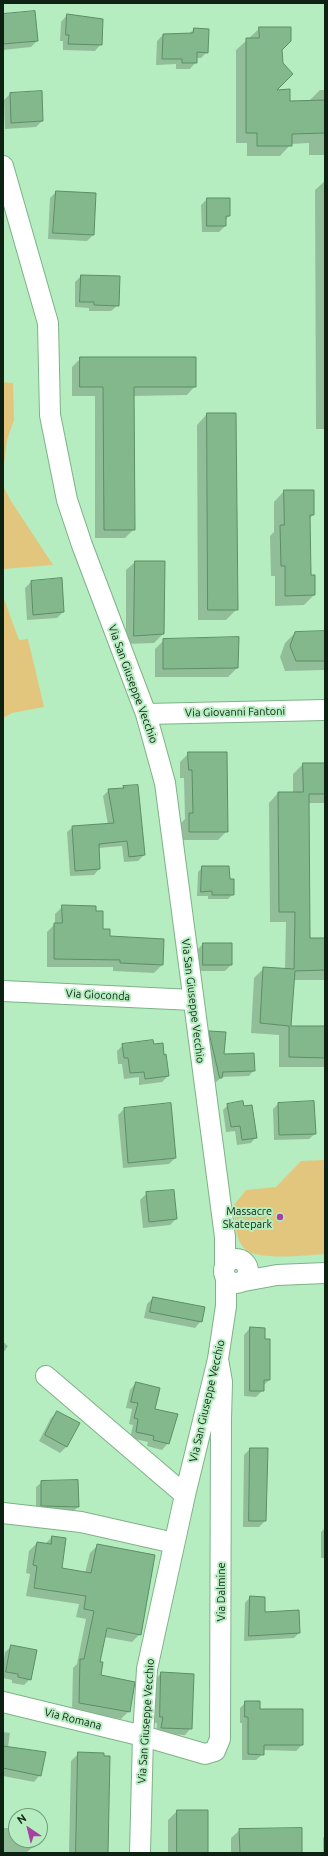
<!DOCTYPE html>
<html>
<head>
<meta charset="utf-8">
<style>
	body { margin:0 }
	#map { position:relative; width:328px; height:1856px; overflow:hidden; background:#b6edc0; font-family:Ubuntu,sans-serif }
	canvas { display:block }
	.frame { position:absolute; inset:0; border:4px solid #0d2212; pointer-events:none }
	.north { position:absolute; left:8px; top:1808px; width:40px; height:40px; box-sizing:border-box; background:#b6edc0; border:1px solid #729c7a; border-radius:50%; rotate:325deg; font-size:11px; font-weight:700; line-height:16px; text-align:center; color:#0d2212 }
	.north::after { content:''; display:block; margin:auto; width:14px; height:18px; background:#a941a4; clip-path:polygon(50% 0,100% 100%,50% 72%,0 100%) }
</style>
</head>
<body>
<div id="map">
<canvas width="328" height="1856"></canvas>
<div class="frame"></div>
<div class="north">N</div>
</div>
<script>
const ctx = document.querySelector('canvas').getContext('2d');
ctx.lineJoin = 'round';
function paint(path, color) {
  ctx.fillStyle = color;
  ctx.fill(path, 'evenodd');
}
function trace(path, color, width, dash) {
  ctx.strokeStyle = color;
  ctx.lineWidth = width;
  ctx.lineCap = dash ? 'butt' : 'round';
  ctx.setLineDash(dash || []);
  ctx.stroke(path);
}
function label(font, color, halo, rows, align = 'center') {
  ctx.font = font + ' Ubuntu,sans-serif';
  ctx.lineWidth = 4;
  ctx.setLineDash([]);
  ctx.textBaseline = 'middle';
  ctx.strokeStyle = halo;
  ctx.fillStyle = color;
  for (const [text, x, y, turn = 0] of rows) {
    ctx.save();
    ctx.translate(x, y);
    ctx.rotate((+turn || 0) * Math.PI / 180);
    ctx.textAlign = isNaN(turn) ? turn : align;
    if (halo) ctx.strokeText(text, 0, 0);
    ctx.fillText(text, 0, 0);
    ctx.restore();
  }
}
paint(new Path2D(`
	M3,382L13,383L14,420L7,440L3,472Z
	M3,486L11,501L53,565L3,569Z
	M3,596L19,640L28,639L44,707L12,713L3,718Z
	M325,1160V1254C308,1255 253,1262 243,1247C234,1236 235,1219 234,1205L246,1190L276,1187L301,1161Z`), '#e2c67d');
paint(new Path2D(`
	M3,15L37,41L31,47L3,50Z
	M67,15L101,44L95,51L63,50V41H60L61,22Z
	M325,15V30H324Z
	M260,28L281,50L275,91L289,102L309,101L320,90H325V155H309V143L291,144L280,156H247V143H236V50Z
	M194,29L207,52L201,58H196V62L190,69H176V64L156,65L157,41L163,35L189,34Z
	M41,92L42,121L36,127L5,129L4,100L10,94Z
	M325,181V429H316L315,190Z
	M56,192L93,235L87,241L48,239L50,198Z
	M207,199L229,216L225,220V226L219,232H202L201,205Z
	M81,276L118,305L111,311H89V308L75,307V282Z
	M81,358L195,386L187,395L133,396L134,529L125,538H95V396H72V367Z
	M207,414H235L237,609L226,620H198L197,425Z
	M284,491L313,515L309,519L310,576L314,595L304,605L275,606V576H271L270,536L274,532V502Z
	M135,562L163,634L154,643L126,644V570Z
	M31,582L63,612L57,618L27,620L25,588Z
	M325,632V670L285,671L280,657L285,643L295,633Z
	M164,640L237,668L228,677H155V649Z
	M189,753L227,831L218,840H181V823L185,819L184,778H180V762Z
	M303,764H325V803H308L309,939H325V980H293L290,1027H325V1067H279V1035L251,1033L254,978L264,968L285,970L286,922H270L269,803L278,793H293V774Z
	M124,787L144,855L138,861L124,862L122,846L98,848L99,869L94,875L70,876L67,832L73,827L108,825L103,796L109,790L121,789Z
	M203,867L229,880L233,894L228,899H208V896H197L198,872Z
	M63,906L95,912L102,930L109,937L162,965L154,973L113,971V967H47V932L55,924V914Z
	M203,944L231,965L225,971H197V950Z
	M210,1032L223,1055L254,1070L249,1076L222,1077L215,1083L205,1038Z
	M123,1045L168,1076L162,1082L139,1085V1077L124,1079L122,1064H118L117,1051Z
	M170,1104L175,1158L169,1164L123,1168L118,1115L124,1109Z
	M278,1104L315,1134L309,1139L274,1140L273,1109Z
	M228,1105L243,1107L256,1137L251,1143L237,1145L235,1131L226,1132L223,1110Z
	M147,1193L176,1219L170,1225L143,1228L140,1200Z
	M153,1298L201,1321L195,1328L144,1318L147,1304Z
	M250,1328L264,1340L269,1380L263,1386V1390L256,1397L244,1396V1335Z
	M3,1342L8,1346L3,1353Z
	M136,1383L154,1409L168,1443L162,1450L147,1446L148,1442L130,1438L133,1425L129,1424L132,1409L126,1408L130,1390Z
	M57,1412L67,1446L60,1453L39,1441L51,1418Z
	M250,1449L265,1521L259,1527H243L244,1455Z
	M42,1482L78,1507L72,1512L36,1511V1487Z
	M325,1528V1558H321V1532Z
	M52,1537L61,1569L85,1573L90,1553L98,1545L140,1634L132,1642L104,1637L99,1663L100,1676L129,1711L121,1719L72,1711L73,1668L77,1664L86,1619L76,1617L79,1604L26,1596L30,1574L26,1573L29,1551L37,1543L45,1544Z
	M250,1597L264,1613L299,1633L294,1638L244,1641L245,1603Z
	M12,1646L30,1679L24,1685L12,1683V1680L3,1678V1664L5,1652Z
	M161,1673L191,1728L185,1735L156,1734L157,1723H154L155,1680Z
	M246,1702L259,1710L302,1745L296,1751L263,1750V1754L256,1760H242V1723H240V1708Z
	M3,1732L10,1733L8,1747L40,1775L34,1782L3,1776Z
	M79,1753L107,1853H69L71,1761Z
	M177,1811H207V1853H168V1820Z
	M3,1828H16V1840H33V1847L26,1853H3Z
	M240,1830L301,1853H231V1838Z
	M325,1836V1853H323V1838Z`), '#0003');
const building = new Path2D(`
	M35,11L38,41L3,44V14Z
	M67,14L103,19L102,45L68,44L69,35H66Z
	M259,27H291V41L282,50L283,63L293,74L277,90L290,89V101L325,100V133L292,134V146H257V133H246V38H259Z
	M194,28L209,29L208,53L197,52V63H182V59H162L163,34L193,33Z
	M42,91L43,121L11,123L10,93Z
	M56,191L96,193L94,235L53,233Z
	M207,198H230V216H226V226H207Z
	M81,275L120,276L119,306L94,305V302H80Z
	M80,357H196V387H134L135,530H104L103,387H80Z
	M207,413H236L238,610H208Z
	M284,490H314V515H310L311,575H315V595L285,596V566H281L280,525H284Z
	M135,561H165L164,634L134,636Z
	M62,578L64,612L33,615L31,581Z
	M325,631V661H296L290,646L295,632Z
	M239,637L238,668L163,669V639Z
	M188,752H227L228,832H189V813H193L192,770H189Z
	M303,763H325V794H309L310,938H325V970L295,971L291,1026H325V1058L289,1057V1026L260,1023L263,967L294,969L295,912H279L278,792H303Z
	M138,785L145,855L129,857L127,841L99,844L100,869L75,871L72,826L114,823L108,789L124,788L123,786Z
	M202,866H229L230,879H234V895H212V891L201,892Z
	M62,905L96,906V911H103V929H110V936L164,939L163,965L120,963V960L54,959V923H62Z
	M203,943H232V965H203Z
	M209,1031L226,1032L224,1054L254,1053L255,1071L223,1072L222,1078H220Z
	M153,1040L154,1044L163,1043L164,1055L166,1054L169,1076L145,1079L144,1072L130,1073L128,1058H124L122,1044Z
	M243,1101L244,1106L252,1105L257,1138L242,1140L240,1126L231,1127L227,1104Z
	M314,1101L316,1134L279,1135L278,1103Z
	M171,1103L176,1158L128,1163L124,1108Z
	M174,1190L177,1219L149,1222L146,1192Z
	M153,1297L205,1307L202,1322L150,1312Z
	M250,1327L265,1328V1339H270V1380H264V1391H250Z
	M136,1382L160,1388L155,1409L178,1414L169,1444L153,1440L154,1436L136,1432L138,1419L134,1418L138,1403L131,1402Z
	M57,1411L80,1423L67,1447L45,1435Z
	M250,1448H268L266,1521H249Z
	M78,1480L79,1507L41,1506V1481Z
	M52,1536L66,1538L62,1568L91,1573L97,1544L155,1555L141,1635L107,1628L100,1662H103L101,1675L135,1682L130,1712L79,1703L80,1659H84L94,1611L84,1609L86,1596L34,1588L37,1566L33,1565L37,1542L51,1544Z
	M250,1596L265,1597V1612L299,1610L300,1633L249,1636Z
	M11,1645L37,1650L31,1680L18,1677V1674L6,1672Z
	M161,1672L194,1674L192,1729L161,1728L163,1717H160Z
	M245,1701H260V1709H303V1745H264V1755L248,1754V1717H245Z
	M3,1746L46,1752L41,1776L3,1768Z
	M78,1752L104,1753V1756H110L108,1853H76Z
	M177,1810H208V1853H177Z
	M302,1828V1853H240L239,1829Z`);
paint(building, '#83b78c');
trace(building, '#5b8e65', 1);
const minor = new Path2D(`
	M3,166L48,323L50,415L67,500L82,545L146,714L165,783L225,1237V1266
	M146,714L325,710
	M3,991L193,1000
	M224 1271a12 12 0 1 1 24 0a12 12 0 1 1-24 0Z
	M244,1281L277,1275L325,1273
	M46,1376L185,1495
	M3,1513L81,1522L174,1543
	M3,1702L143,1736L205,1754L215,1751L220,1739L221,1419L222,1382L218,1359
	M140,1853L143,1736L147,1669L185,1495L218,1359L226,1306V1278`);
trace(minor, '#7eb287', 22);
trace(minor, '#fff', 20);
for (const [x, y, r, color] of [
	[280,1217,4,"#a941a4"]
]) {
  const dot = new Path2D();
  dot.arc(x, y, r, 0, 2 * Math.PI);
  ctx.fillStyle = color;
  ctx.fill(dot);
  trace(dot, '#b6edc0', 1.5);
}
label('11px', '#0d2212', '#b6edc0', [
	["Via San Giuseppe Vecchio",133,684,70],
	["Via Giovanni Fantoni",235,712,-1],
	["Via Gioconda",98,995,3],
	["Via San Giuseppe Vecchio",193,1001,83],
	["Via San Giuseppe Vecchio",207,1401,-77],
	["Via Dalmine",221,1592,-90],
	["Via Romana",73,1719,14],
	["Via San Giuseppe Vecchio",146,1721,-86]
]);
label('11px', '#0d2212', '#b6edc0', [
	["Massacre",272,1211],
	["Skatepark",272,1224]
], 'right');
</script>
</body>
</html>
